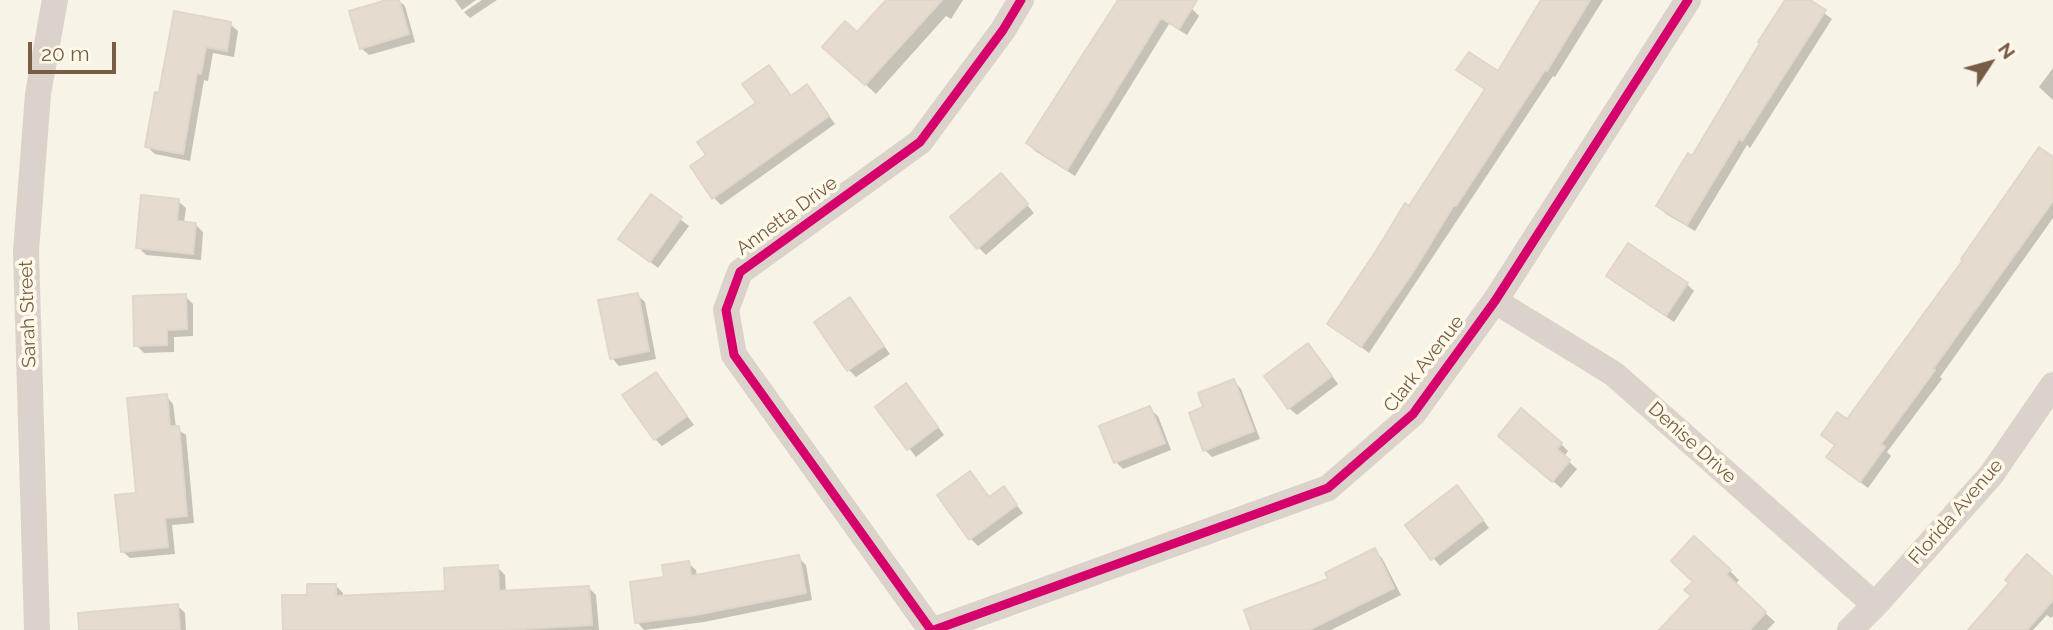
<!DOCTYPE html>
<html>
<head>
<meta charset="utf-8">
<style>
	body { margin:0 }
	#map { position:relative; width:2053px; height:630px; overflow:hidden; background:#f8f3e7; font-family:Raleway,sans-serif }
	canvas { display:block }
	.north { position:absolute; left:1955px; top:28px; width:70px; height:70px; -webkit-text-stroke:5px #fff9ea; paint-order:stroke; rotate:54deg; font-size:19px; font-weight:700; line-height:28px; text-align:center; color:#785d46 }
	.north::after { content:''; display:block; margin:auto; width:24px; height:32px; background:#785d46; clip-path:polygon(50% 0,100% 100%,50% 72%,0 100%) }
	.scale { position:absolute; left:28px; top:42px; width:88px; height:32px; box-sizing:border-box; border:4px solid #785d46; border-top:0; padding-left:9px; font-size:21px; line-height:24px; white-space:nowrap; color:#785d46; -webkit-text-stroke:5px #fff9ea; paint-order:stroke }
</style>
</head>
<body>
<div id="map">
<canvas width="2053" height="630"></canvas>
<div class="north">N</div>
<div class="scale">20 m</div>
</div>
<script>
const ctx = document.querySelector('canvas').getContext('2d');
ctx.lineJoin = 'round';
function paint(path, color) {
  ctx.fillStyle = color;
  ctx.fill(path, 'evenodd');
}
function trace(path, color, width, dash) {
  ctx.strokeStyle = color;
  ctx.lineWidth = width;
  ctx.lineCap = dash ? 'butt' : 'round';
  ctx.setLineDash(dash || []);
  ctx.stroke(path);
}
function label(font, color, halo, rows, align = 'center') {
  ctx.font = font + ' Raleway,sans-serif';
  ctx.lineWidth = 7;
  ctx.setLineDash([]);
  ctx.textBaseline = 'middle';
  ctx.strokeStyle = halo;
  ctx.fillStyle = color;
  for (const [text, x, y, turn = 0] of rows) {
    ctx.save();
    ctx.translate(x, y);
    ctx.rotate((+turn || 0) * Math.PI / 180);
    ctx.textAlign = isNaN(turn) ? turn : align;
    if (halo) ctx.strokeText(text, 0, 0);
    ctx.fillText(text, 0, 0);
    ctx.restore();
  }
}
paint(new Path2D(`
	M393,0H398L405,6L415,42L369,55L361,48Z
	M455,0H476L462,10Z
	M482,0H497L470,18L464,12Z
	M888,0H963L951,19L946,16L876,94L834,56Z
	M1127,0H1184L1199,16L1187,35L1169,24L1075,176L1035,151L1028,143Z
	M1545,0H1603L1555,77L1553,76L1369,353L1329,323L1410,208L1486,91L1458,70L1498,73Z
	M1788,0H1807L1832,19L1750,148L1747,145L1695,231L1666,214L1658,206L1692,158Z
	M175,13L230,24L238,31L234,57L213,53L208,81L204,80L190,161L155,154L147,147L160,95Z
	M769,68L792,97L807,87L835,124L721,205L714,198L708,155L758,103Z
	M2053,68V100L2039,87Z
	M2053,159V218L1940,377L1942,379L1887,452L1891,456L1868,488L1836,464V446L1823,435L1847,422L1965,260Z
	M1008,183L1034,213L986,255L978,247Z
	M651,197L689,226L658,268L621,239Z
	M178,201L186,208L184,223L196,225L203,232L201,260L146,255L138,247Z
	M1608,276L1687,284L1694,291L1674,322L1615,283Z
	M637,295L645,302L656,359L619,366L612,358Z
	M185,296L193,304V336L174,337V352L144,353L136,345Z
	M850,299L890,354L856,377L849,370Z
	M1315,353L1338,384L1297,415L1289,408Z
	M656,374L694,425L662,446L655,439Z
	M1234,381L1241,389L1260,439L1212,457L1205,450L1206,408Z
	M913,393L944,435L916,457L877,407Z
	M166,396L173,404L176,428L186,435L194,523L172,525L175,554L130,558L122,551Z
	M1150,409L1158,416L1171,450L1123,469L1116,462Z
	M1508,443L1561,444L1568,451L1564,457L1577,469L1561,488Z
	M970,473L990,498L1003,488L1023,513L978,546L971,539Z
	M1464,495L1489,528L1440,566L1407,526Z
	M1374,550L1382,558L1401,595L1331,630H1253Z
	M798,557L806,565L812,600L704,622L644,630L637,622L666,579L688,563L696,570L697,577Z
	M497,567L505,575L506,593L589,588L596,595L599,630H285L309,597L335,585L343,593V597L447,593Z
	M1730,571L1739,580L1735,585L1775,622L1767,630H1662L1693,597Z
	M2053,579V616L2051,618L2047,615L2033,630H1971Z
	M178,606L185,613L186,630H126Z`), '#0003');
const building = new Path2D(`
	M387,0H399L409,34L360,49L349,11Z
	M886,0H942L865,85L822,47L845,21L857,32Z
	M1118,0H1197L1179,29L1161,18L1067,170L1026,143Z
	M1541,0H1590L1547,71L1545,70L1456,206L1454,205L1412,274L1361,347L1327,324L1376,251L1405,203L1409,206L1485,89L1456,70L1469,52L1498,71Z
	M1785,0H1810L1826,10L1742,141L1739,139L1687,225L1656,206L1688,153L1692,156L1760,43L1758,42Z
	M174,11L231,22L227,51L206,47L201,74L197,73L183,154L145,147L155,92L159,93Z
	M769,65L791,96L807,84L829,116L712,199L690,166L706,155L697,142L756,103L742,84Z
	M2039,147L2053,157V201L1933,369L1935,370L1881,444L1885,447L1860,482L1826,457L1835,445L1821,435L1837,412L1847,419L1963,260L1961,259Z
	M1001,173L1028,204L977,249L950,217Z
	M651,194L682,217L650,262L618,239Z
	M141,195L179,199L177,221L196,223L193,254L136,248Z
	M1628,243L1688,283L1666,316L1606,276Z
	M638,293L649,351L610,359L598,300Z
	M186,294L187,329L167,330V345L134,346L133,296Z
	M850,297L884,346L847,371L814,322Z
	M1308,343L1332,376L1288,409L1264,376Z
	M656,372L687,416L654,440L622,395Z
	M1234,379L1254,431L1203,451L1189,413L1203,407L1198,393Z
	M906,383L938,427L907,450L875,407Z
	M167,394L170,426H179L187,516L165,518L168,547L121,552L115,495L136,493L127,398Z
	M1150,406L1165,443L1114,463L1099,426Z
	M1521,408L1562,443L1557,449L1570,460L1552,482L1498,436Z
	M970,471L989,497L1004,486L1017,505L969,540L937,495Z
	M1457,485L1483,520L1431,560L1405,525Z
	M1694,536L1731,570L1726,574L1766,612L1750,630H1659L1691,596L1684,590L1693,582L1671,561Z
	M1375,548L1394,588L1309,630H1251L1244,610L1328,579L1325,573Z
	M2027,554L2053,577V600L2027,630H1968L2009,583L2005,580Z
	M799,555L806,593L696,615L635,623L630,582L664,577L662,565L689,561L691,576Z
	M498,565L499,591L589,586L592,625L505,630H283L282,595H307V584H336V596L445,591L444,568Z
	M178,604L180,630H79L78,613Z`);
paint(building, '#e5dbcf');
trace(building, '#e1d7c9', 2);
trace(new Path2D(`
	M1495,301L1614,374L1875,605
	M37,630L26,251L38,94L55,0
	M931,630L734,355L726,310L740,272L920,142L1003,30L1021,0
	M934,630L1328,488L1413,414L1495,301L1688,0
	M1850,630L1875,605L1991,475L2053,385`), '#dbd3cb', 26);
trace(new Path2D(`
	M931,630L734,355L726,310L740,272L920,142L1003,30L1021,0
	M934,630L1328,488L1413,414L1495,301L1688,0`), '#d6006c', 9);
label('19px', '#785d46', '#fff9ea', [
	["Annetta Drive",787,216,-36],
	["Sarah Street",28,314,-92],
	["Clark Avenue",1424,364,-52],
	["Denise Drive",1692,443,42],
	["Florida Avenue",1956,512,-49]
]);
</script>
</body>
</html>
